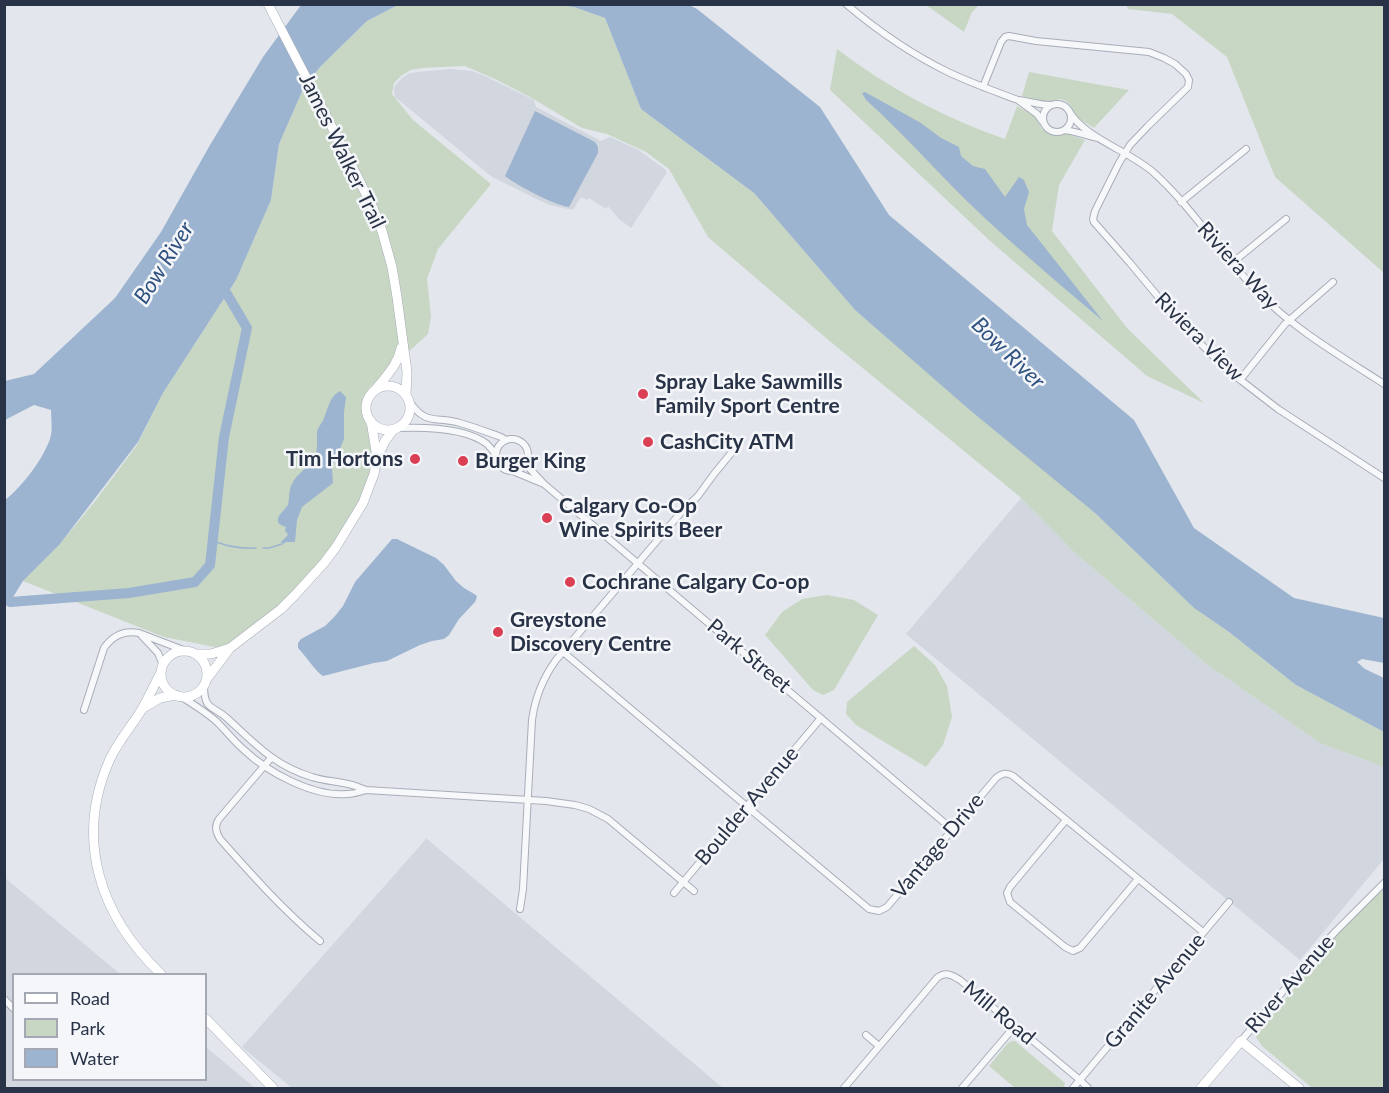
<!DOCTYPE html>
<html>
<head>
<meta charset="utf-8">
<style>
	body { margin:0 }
	#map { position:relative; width:1389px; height:1093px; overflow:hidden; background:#e3e7ed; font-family:Lato,sans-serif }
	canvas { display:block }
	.frame { position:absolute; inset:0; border:6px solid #293347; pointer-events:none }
	.legend { position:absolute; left:12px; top:973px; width:195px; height:108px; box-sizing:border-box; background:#f4f6f9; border:2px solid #a3a8b2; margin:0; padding:8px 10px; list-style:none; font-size:18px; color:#293347 }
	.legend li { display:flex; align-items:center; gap:12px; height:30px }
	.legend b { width:30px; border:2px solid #a3a8b2 }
</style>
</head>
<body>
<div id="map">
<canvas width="1389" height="1093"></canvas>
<div class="frame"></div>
<ul class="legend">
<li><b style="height:8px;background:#fff"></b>Road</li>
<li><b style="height:16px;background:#c8d7c4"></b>Park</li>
<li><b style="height:16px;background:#9cb4cf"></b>Water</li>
</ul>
</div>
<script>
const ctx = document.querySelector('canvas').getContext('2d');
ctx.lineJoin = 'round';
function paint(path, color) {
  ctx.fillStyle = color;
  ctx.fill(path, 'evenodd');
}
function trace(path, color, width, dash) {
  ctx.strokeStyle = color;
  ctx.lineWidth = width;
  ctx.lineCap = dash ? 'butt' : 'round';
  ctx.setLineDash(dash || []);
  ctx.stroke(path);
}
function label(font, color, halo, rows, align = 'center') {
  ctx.font = font + ' Lato,sans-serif';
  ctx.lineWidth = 5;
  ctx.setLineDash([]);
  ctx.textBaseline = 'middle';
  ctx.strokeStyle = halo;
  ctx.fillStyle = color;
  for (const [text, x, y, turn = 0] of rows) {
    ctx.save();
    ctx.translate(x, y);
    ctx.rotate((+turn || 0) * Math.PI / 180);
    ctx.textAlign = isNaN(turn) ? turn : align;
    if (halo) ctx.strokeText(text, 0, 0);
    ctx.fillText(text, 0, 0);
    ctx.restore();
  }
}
paint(new Path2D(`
	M450,69L472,71L485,76L534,100L536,107L601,141L610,137L637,149L666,170V174L631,228L619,219L608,206L606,209L589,198L587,200L581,197L573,210L549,205L492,177L395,97L394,89L395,86L401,79L408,74L417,72Z
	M1021,498L1075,553L1205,663L1320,743L1384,767V859L1300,960L906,634Z
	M427,838V839L723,1088H292L242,1047Z
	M4,877L120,974H14V1080H206V1047L255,1088H5Z`), '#d1d6df');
paint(new Path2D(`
	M398,5H556L574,7L605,18L641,109L754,193L855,310L1095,513L1194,608L1229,632L1296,685L1384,732V767L1320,743L1205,663L1075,553L1019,496L826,338L708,237L669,169L646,152L607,134L582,128L530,97L497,80L465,66L422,68L411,70L402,75L394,83L392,94L413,120L491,184L438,249L427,279L431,317L428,334L369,388L363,415L377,458L368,492L310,580L225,649L164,637L23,581L60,544L96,500L137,445L163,393L236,280L271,200L279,144L304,87L320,67L367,21Z
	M926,5H979L972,12L964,32Z
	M1126,5H1384V273L1275,177L1227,57L1172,14L1128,9Z
	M837,49C888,88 944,118 1005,139L1017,106L1035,116L1042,129L1049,133H1065L1085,140L1059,185L1052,231L1127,328L1204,403L1147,376L989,240L830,90Z
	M1029,72L1129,90L1094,128L1078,118L1070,105L1066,101L1060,99L1048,102L1022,96Z
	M827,595L854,600L878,615L834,690L823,695L813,690L765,635L782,612L802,599Z
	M914,646L935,665L947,686L952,717L943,745L926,767L856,725L846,714L847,702Z
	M1384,883V1088H1312L1262,1046L1256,1037L1315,961L1336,931Z
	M1012,1041H1015L1065,1083L1064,1088H1015L989,1066L1008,1043Z`), '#c8d7c4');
paint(new Path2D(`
	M301,5H398L367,21L320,67L304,87L279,144L271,200L236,280L163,393L138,442L60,544L23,581L10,602L5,604V500C22,487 43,459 50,439C53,431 51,418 51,410L34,405L5,420V381L34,374L115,298L161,232L210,145L263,57Z
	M556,5H689L697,9L820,107L889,215L1134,420L1194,528L1294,598L1384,618V663L1362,659L1357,662L1365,669L1384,678V732L1296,685L1229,632L1194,608L1095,513L971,411L855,310L754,193L641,109L605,18L574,7Z
	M865,92L921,123L941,138L959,147L961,156L973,166L985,169L1005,197L1019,177L1024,180L1029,192L1024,209L1027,225L1103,321C1058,283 1013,245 971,205C935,170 903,133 866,100L862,93Z
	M535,111L595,142L598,147V153L569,207C556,206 516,185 505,176Z
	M340,391L346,397L344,412V439L332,468L333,483L302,507L297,520L295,542H286L282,544L281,542L287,536L288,534L285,531L286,527C269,522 283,512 288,505C290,497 288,490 293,482C298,472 309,468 314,458C318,450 317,443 317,435C316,428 322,424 324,418C328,408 330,396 340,391Z
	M392,539H397L436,558L444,565L456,581L464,588L476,595L477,597L475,602L459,619L449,635L444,639L432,641L420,645L387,661L374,663L323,676C314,670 306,656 298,648V643L301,639L325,626L335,616L343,606L355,582Z`), '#9cb4cf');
trace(new Path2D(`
	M212,540C227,547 240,549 256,548
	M263,548H269L282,544`), '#9cb4cf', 1.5);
trace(new Path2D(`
	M10,602L129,593L195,582L210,565L224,437L247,328L227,294`), '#9cb4cf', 10);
const street = new Path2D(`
	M846,4C878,31 911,54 948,72C971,83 994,91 1018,100C1029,101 1039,105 1050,105
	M983,87L1001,42L1005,37L1009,36L1036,41L1149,52L1164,58L1175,64L1186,74L1189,80L1188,87L1148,126L1130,145L1119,163L1095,211L1093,219L1094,222L1130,263L1180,323L1225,368L1278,409L1384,478
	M1018,100L1037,114L1042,121
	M1043 118a14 14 0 1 1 28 0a14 14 0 1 1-28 0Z
	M1069,111C1083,137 1129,151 1153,172C1193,208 1221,255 1259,293C1295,330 1341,356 1384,384
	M1064,130C1076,131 1086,136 1098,138
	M1181,202L1246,149
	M1232,263L1286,219
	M1240,380L1285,324L1333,282
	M409,401C426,426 435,416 460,423C474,427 487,432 501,437L506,440
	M398,428C424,427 465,427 487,444C490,447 493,451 496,455
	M496 455a16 16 0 1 1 32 0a16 16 0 1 1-32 0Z
	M515,472L544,484L530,469L529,459
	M544,484L953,830
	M142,636L158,653L163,665
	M563,652L869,909L879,911L887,907L996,778C1002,773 1007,772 1013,776L1203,932
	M204,684C204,712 212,704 228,719C255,744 275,766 312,777C324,781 336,781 348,784C354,785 360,788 366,790L546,801L575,805L589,809L608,819L694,891
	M180,696C193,704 206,712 217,722C226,731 234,741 243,749C267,772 313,797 347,794C353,794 360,792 366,790
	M84,710L104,648C113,635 124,630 139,633L186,651
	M271,758L219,819C214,826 216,832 220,839C252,875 283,910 320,941
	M1066,820L1010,887L1007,893L1010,902L1065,947L1073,951L1080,948L1138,879
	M674,893L821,718
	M520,909L523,889L532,720C535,698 543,678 556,660L683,510L698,496L714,474L741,441
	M4,999L14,1009
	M866,1035L879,1046
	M1241,1041L1311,958L1336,931L1384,883
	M844,1088L937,978C945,971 952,975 960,980L1080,1080L1088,1088
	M962,1088L1015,1026
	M1073,1088L1229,902`);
const secondary = new Path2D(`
	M268,4L347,156L373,208L382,231L392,267L397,297L407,372L406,395
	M366 408a22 22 0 1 1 44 0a22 22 0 1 1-44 0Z
	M376,389C386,376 398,365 401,348
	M371,421L377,457
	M161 674a23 23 0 1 1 46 0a23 23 0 1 1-46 0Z
	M195,654H211L230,648
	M206,680L230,648L281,609L295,595L324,563L336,547L363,503L374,474L377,458L385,441L393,430
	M143,708L160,698L176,695
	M161,974C100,916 74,839 110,759C119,740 132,726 142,709C149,697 155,684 161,672
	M206,1019L273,1088
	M1201,1088L1241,1041L1299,1088`);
trace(street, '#a7adb8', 8);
trace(secondary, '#a7adb8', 10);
trace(street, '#f7f8fa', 6);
trace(secondary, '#fff', 9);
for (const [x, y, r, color] of [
	[643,394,6,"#db3f54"],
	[648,442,6,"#db3f54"],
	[415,459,6,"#db3f54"],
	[463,461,6,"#db3f54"],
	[547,518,6,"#db3f54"],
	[570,582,6,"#db3f54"],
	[498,632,6,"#db3f54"]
]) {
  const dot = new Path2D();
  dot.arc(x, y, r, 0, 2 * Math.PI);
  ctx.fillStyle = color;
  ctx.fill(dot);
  trace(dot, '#f4f6f9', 2);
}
label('21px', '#293347', '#f4f6f9', [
	["James Walker Trail",342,151,64],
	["Riviera Way",1238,266,48],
	["Riviera View",1199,337,45],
	["Park Street",749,656,40],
	["Boulder Avenue",747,806,-50],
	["Vantage Drive",938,846,-50],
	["River Avenue",1290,984,-49],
	["Granite Avenue",1155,991,-50],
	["Mill Road",999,1013,40]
]);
label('bold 21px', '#293347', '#f4f6f9', [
	["Spray Lake Sawmills",655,382],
	["Family Sport Centre",655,406],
	["CashCity ATM",660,442],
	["Tim Hortons",403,459,"right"],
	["Burger King",475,461],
	["Calgary Co-Op",559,506],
	["Wine Spirits Beer",559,530],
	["Cochrane Calgary Co-op",582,582],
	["Greystone",510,620],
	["Discovery Centre",510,644]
], 'left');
label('italic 22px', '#2f517f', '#f4f6f9', [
	["Bow River",164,263,-58],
	["Bow River",1008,353,44]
]);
</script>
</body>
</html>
